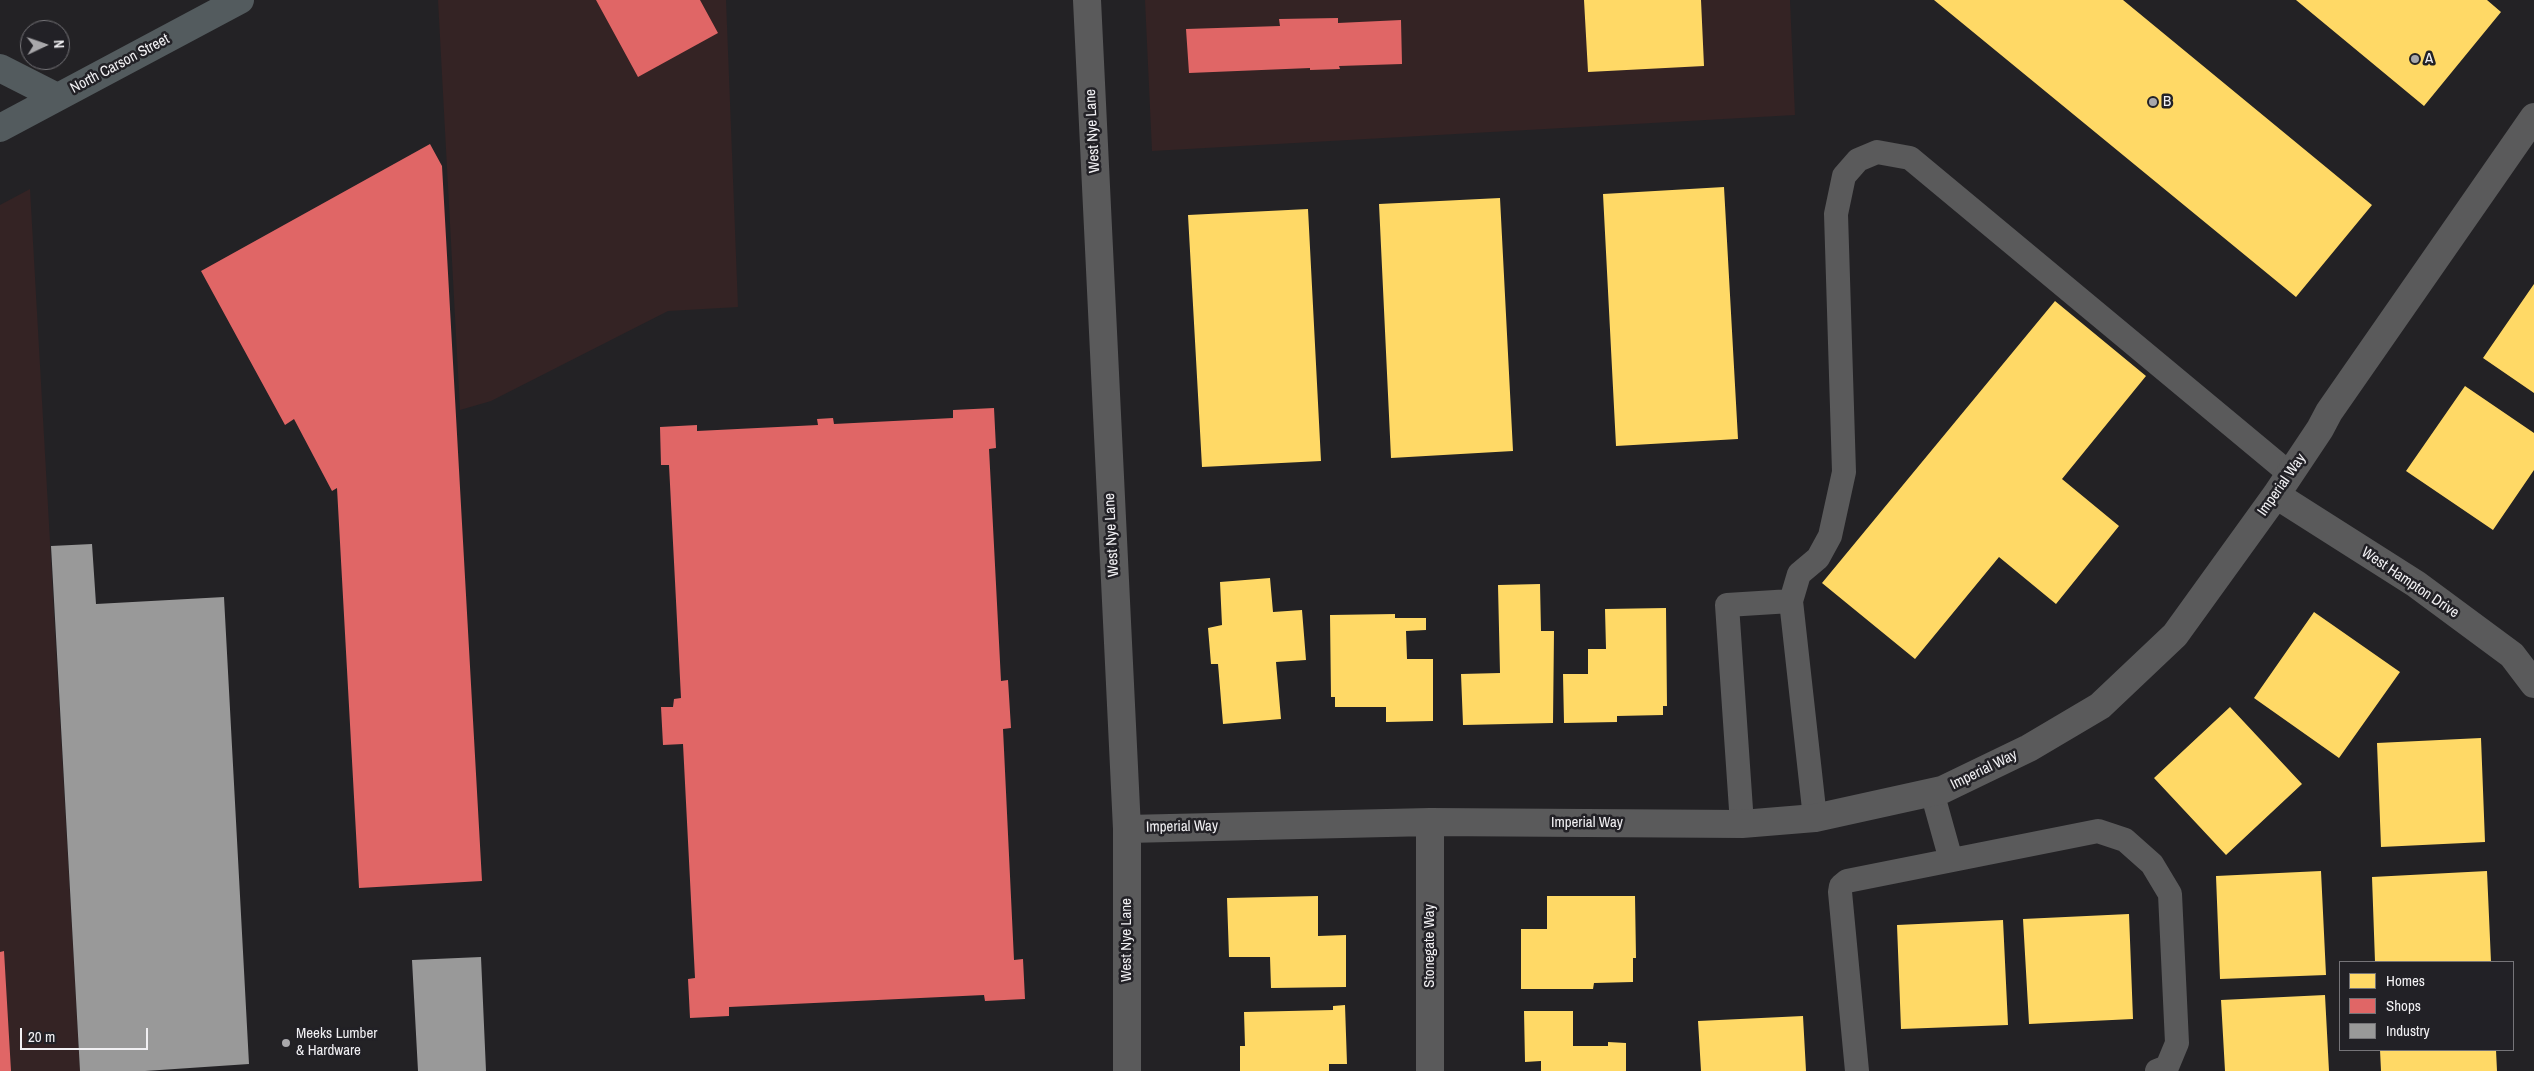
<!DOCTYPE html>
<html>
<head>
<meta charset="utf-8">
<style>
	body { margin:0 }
	#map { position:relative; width:2534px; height:1071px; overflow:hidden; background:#232225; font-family:"Archivo Narrow",sans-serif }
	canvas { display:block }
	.legend { position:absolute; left:2339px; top:961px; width:175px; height:90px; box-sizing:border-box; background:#222126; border:1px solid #757478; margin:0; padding:6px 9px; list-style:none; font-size:15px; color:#f1f0f3 }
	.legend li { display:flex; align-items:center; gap:10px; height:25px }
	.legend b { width:25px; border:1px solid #757478 }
	.north { position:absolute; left:20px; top:20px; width:50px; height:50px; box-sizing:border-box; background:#222126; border:1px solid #757478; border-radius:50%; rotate:87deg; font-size:14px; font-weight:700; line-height:20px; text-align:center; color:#f1f0f3 }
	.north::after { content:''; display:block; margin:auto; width:18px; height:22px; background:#a9a8ab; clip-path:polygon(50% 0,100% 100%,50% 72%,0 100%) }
	.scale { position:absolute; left:20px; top:1028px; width:128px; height:22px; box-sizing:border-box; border:2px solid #f1f0f3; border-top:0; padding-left:6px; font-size:15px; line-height:18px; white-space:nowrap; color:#f1f0f3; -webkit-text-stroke:4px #222126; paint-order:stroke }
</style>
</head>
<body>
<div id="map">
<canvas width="2534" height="1071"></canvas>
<ul class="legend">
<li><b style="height:14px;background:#ffd966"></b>Homes</li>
<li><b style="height:14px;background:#e06666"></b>Shops</li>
<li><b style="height:14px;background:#999"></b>Industry</li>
</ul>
<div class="north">N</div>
<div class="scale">20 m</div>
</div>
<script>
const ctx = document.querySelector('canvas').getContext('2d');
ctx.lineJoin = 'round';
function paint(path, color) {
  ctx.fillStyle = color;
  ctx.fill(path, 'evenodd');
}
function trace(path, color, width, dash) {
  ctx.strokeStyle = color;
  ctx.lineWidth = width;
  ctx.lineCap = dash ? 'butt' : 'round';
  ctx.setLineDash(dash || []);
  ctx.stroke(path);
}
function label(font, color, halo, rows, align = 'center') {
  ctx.font = font + ' "Archivo Narrow",sans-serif';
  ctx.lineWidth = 5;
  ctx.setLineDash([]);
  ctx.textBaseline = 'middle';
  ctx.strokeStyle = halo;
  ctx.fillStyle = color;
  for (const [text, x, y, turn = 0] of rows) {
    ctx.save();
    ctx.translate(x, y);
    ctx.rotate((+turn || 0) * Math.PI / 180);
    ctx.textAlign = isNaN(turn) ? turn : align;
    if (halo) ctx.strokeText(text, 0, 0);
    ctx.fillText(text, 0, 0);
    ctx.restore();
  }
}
paint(new Path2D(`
	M438,0H726L738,307L668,311L491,401L460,410Z
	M1145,0H1790L1795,115L1152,151Z
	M30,189L80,1071H0V205Z`), '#342324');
paint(new Path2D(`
	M1584,0H1701L1704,66L1588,72Z
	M1934,0H2123L2372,205L2296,297Z
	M2296,0H2487L2501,12L2424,106Z
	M1724,187L1738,439L1616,446L1603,194Z
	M1500,198L1513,451L1391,458L1379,204Z
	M1308,209L1321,461L1202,467L1188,215Z
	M2534,284V393L2483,358Z
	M2055,301L2146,376L2062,479L2119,526L2056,604L1999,557L1915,659L1822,583Z
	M2465,386L2534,433V470L2493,530L2406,471Z
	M1270,578L1273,612L1302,610L1306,660L1276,662L1281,719L1223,724L1218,664H1211L1208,628L1222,625L1220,582Z
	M1540,584L1541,631H1554L1553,723L1463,725L1461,674L1500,673L1498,585Z
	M1666,608L1667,706H1663V715L1617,716V722L1564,723L1563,674H1588V649H1606L1605,609Z
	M2314,612L2400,672L2339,758L2254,698Z
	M1395,614V618H1426V630L1406,631L1407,659H1433V721L1386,722V707H1335V697H1331L1330,615Z
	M2230,707L2302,784L2226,855L2154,778Z
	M2481,738L2485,842L2381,847L2377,743Z
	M2321,871L2326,975L2220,979L2216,876Z
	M2487,871L2491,962H2375L2372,877Z
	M1318,896V936L1346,935V987L1271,988L1270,957H1229L1227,898Z
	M1547,896H1635L1636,958H1633V982L1594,983L1593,989H1521V929H1547Z
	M2129,914L2133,1019L2029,1024L2023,919Z
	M2003,920L2008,1025L1901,1029L1897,925Z
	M2325,995L2329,1071H2225L2221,1000Z
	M1345,1005L1347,1064H1329V1071H1240V1046H1245L1244,1012L1333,1010V1006Z
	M1524,1011H1573V1046H1608V1042L1626,1043V1071H1541V1061L1525,1062Z
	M1803,1016L1806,1071H1701L1698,1021Z
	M2380,1050H2496L2497,1071H2381Z`), '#ffd966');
paint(new Path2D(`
	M596,0H700L718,33L638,77Z
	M1338,18V23L1401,20L1402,64L1339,66L1340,69L1310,70V68L1189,73L1186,29L1280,26L1279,19Z
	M430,144L442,166L482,881L359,888L337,488L332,491L294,419L285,425L201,271Z
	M994,408L996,448L989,449L1001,681L1008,680L1011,728L1003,729L1014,960L1023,959L1025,999L985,1001L984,995L729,1007V1016L690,1018L688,979L695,978L683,744L663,745L661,707H673L674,699L681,698L669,465H661L660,427L697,425V431L818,425L817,419L833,418L834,424L953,418V410Z
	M4,951L11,1071H0V952Z`), '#e06666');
paint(new Path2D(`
	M92,544L96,604L224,597L249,1064L145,1071H80L51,546Z
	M481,957L486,1071H418L412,960Z`), '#999');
trace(new Path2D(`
	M1932,792L1951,860
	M1815,818L1791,601L1799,574L1818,558L1830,536L1844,472L1836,214L1844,176L1858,160L1877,152L1910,158L2290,474
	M1742,824L1727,605L1791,601
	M1857,1071L1840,892L1841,886L1847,881L2098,831L2125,840L2152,864L2170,894L2177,1043L2167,1067L2157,1071`), '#5a5a5b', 24);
trace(new Path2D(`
	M1087,0L1127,829V1071
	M2276,495L2416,584L2512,655L2534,684
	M1430,822V1071
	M1127,829L1430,822L1742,824L1815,818L1942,790L2029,748L2100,706L2175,635L2276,495L2320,429L2329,412L2534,117`), '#5a5a5b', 28);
trace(new Path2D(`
	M0,68L57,97
	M0,128L240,0`), '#535b5e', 28);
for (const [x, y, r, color] of [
	[2415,59,5,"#a9a8ab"],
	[2153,102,5,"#a9a8ab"],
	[286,1043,5,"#a9a8ab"]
]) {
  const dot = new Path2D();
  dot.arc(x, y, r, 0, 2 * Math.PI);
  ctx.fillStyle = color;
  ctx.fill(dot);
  trace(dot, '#222126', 2);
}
label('15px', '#f1f0f3', '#222126', [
	["A",2425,59],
	["B",2163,102],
	["Meeks Lumber",296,1034],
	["& Hardware",296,1051]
], 'left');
label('15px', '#f1f0f3', '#222126', [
	["North Carson Street",120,64,-28],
	["West Nye Lane",1093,131,-93],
	["Imperial Way",2282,485,-55],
	["West Nye Lane",1112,535,-93],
	["West Hampton Drive",2410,583,34],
	["Imperial Way",1984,770,-26],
	["Imperial Way",1587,823],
	["Imperial Way",1182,827,-1],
	["West Nye Lane",1127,940,-90],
	["Stonegate Way",1430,946,-90]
]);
</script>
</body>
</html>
